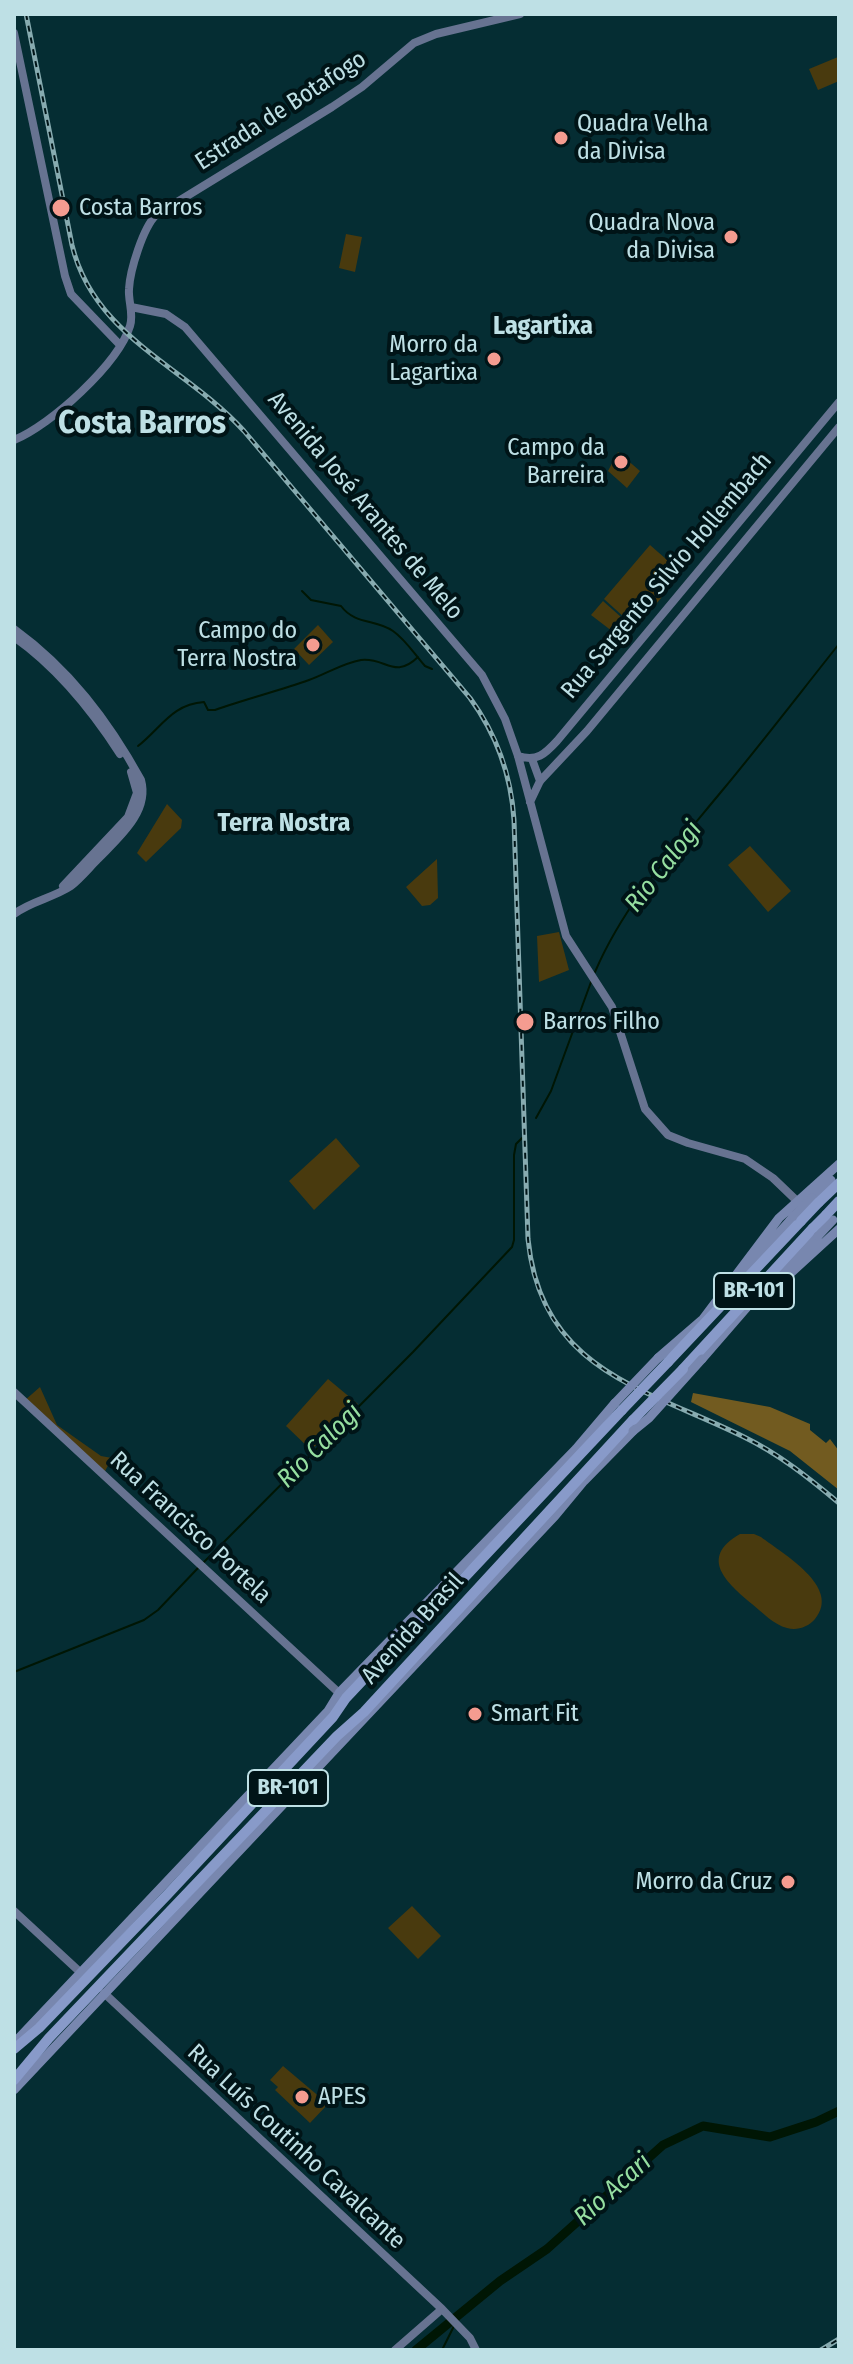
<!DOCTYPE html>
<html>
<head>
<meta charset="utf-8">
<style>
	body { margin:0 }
	#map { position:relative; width:853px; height:2364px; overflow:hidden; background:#052d33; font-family:"Fira Sans Condensed",sans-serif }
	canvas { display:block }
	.frame { position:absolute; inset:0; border:16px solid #bee0e5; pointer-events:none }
</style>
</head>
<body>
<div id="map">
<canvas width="853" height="2364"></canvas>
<div class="frame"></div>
</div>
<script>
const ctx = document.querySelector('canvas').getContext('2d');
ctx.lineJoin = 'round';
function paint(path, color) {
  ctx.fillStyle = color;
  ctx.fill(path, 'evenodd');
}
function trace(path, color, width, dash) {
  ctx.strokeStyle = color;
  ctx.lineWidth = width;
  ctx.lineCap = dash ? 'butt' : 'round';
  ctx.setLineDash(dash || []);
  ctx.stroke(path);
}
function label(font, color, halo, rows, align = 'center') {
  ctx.font = font + ' "Fira Sans Condensed",sans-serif';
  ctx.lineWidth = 8;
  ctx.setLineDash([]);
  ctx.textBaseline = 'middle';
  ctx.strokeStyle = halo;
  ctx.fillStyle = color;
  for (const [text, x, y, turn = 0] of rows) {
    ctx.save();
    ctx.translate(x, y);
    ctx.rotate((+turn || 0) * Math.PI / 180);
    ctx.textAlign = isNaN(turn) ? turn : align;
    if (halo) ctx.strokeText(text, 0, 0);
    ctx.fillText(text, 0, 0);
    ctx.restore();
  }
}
paint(new Path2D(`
	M838,57L839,81L818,90L809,69Z
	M346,234L362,237L355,272L339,268Z
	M618,452L640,471L627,488L608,471Z
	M650,545L682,573L636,628L604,599Z
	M603,601L630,625L621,638L591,615Z
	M318,625L333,642L309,665L294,649Z
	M167,804L182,820L181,828L146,862L137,853Z
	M750,846L791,891L768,912L728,865Z
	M437,859L438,898L430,905L422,906L406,887Z
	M559,932L569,970L539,982L537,936Z
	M336,1138L360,1166L314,1210L289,1181Z
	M328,1379L358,1404L311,1450L286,1426Z
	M40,1387L57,1425L101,1456L112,1458L104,1473L24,1401Z
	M740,1534H754L761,1537C783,1554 842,1587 815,1619C808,1627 797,1631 787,1628C774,1625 762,1612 752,1604C727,1583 698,1558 740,1534Z
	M412,1906L441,1936L418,1959L388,1928Z
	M283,2066L328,2104L310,2123L275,2090L278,2087L270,2080Z`), '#493a0e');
paint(new Path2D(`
	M693,1393L770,1407L810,1424V1430L826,1443L830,1439L839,1451V1490L790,1451L691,1402Z`), '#725b20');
trace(new Path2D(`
	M302,591L311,600L341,606C355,625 376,619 393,631C406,640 415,655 425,666L432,669
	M138,746C161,728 172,704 204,702L208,710H215C246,699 278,691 309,680C326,674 343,663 361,660C386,657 394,680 418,657
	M595,972C624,904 674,849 721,792C761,744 800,693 839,644
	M536,1118L551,1091L591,982
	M202,1564L413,1352L512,1247L514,1240V1155L516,1144L522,1138
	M14,1672L144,1620L158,1610L198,1568
	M457,2320L461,2312
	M442,2350L454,2326`), '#001604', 2);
trace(new Path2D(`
	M416,2350L500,2281L547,2249L663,2145L703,2126L770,2137L816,2122L839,2111`), '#001604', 9);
trace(new Path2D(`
	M14,33L65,276L71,294L120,345
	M131,307L166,314L185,327L482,675L505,719L518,756L566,936L612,1007L645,1109L668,1135L688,1143L745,1159L773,1178L797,1201
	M14,440C51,425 118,364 130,326C134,314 128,301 129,289C130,270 143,228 156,215L332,107L362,87L414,43L436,34L520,14
	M14,629C69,669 108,720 141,780C150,812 118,838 98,859C89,868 81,878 71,886C53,898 31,901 14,914
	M14,637C58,668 91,709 120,754
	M518,756C537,762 545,754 557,741L839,402
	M532,759L540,781
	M530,802L540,781L587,731L839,427
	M63,886L128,817L137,793L131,772
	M14,1392L339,1693
	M14,1911L81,1973
	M104,1993L442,2309L470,2338L476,2350
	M395,2350L442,2309`), '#677391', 8);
trace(new Path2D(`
	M812,1198L831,1180
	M741,1276L794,1216
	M769,1293L839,1229
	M703,1319L779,1218L839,1164
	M658,1358L702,1320
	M702,1359L754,1299L818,1236
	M14,2043L328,1711L339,1693L576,1449L615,1403
	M14,2090L555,1516L584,1481L633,1431`), '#7887af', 9);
trace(new Path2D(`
	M819,1202L839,1183
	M826,1215L839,1201
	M668,1362L801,1221
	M683,1369L813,1228
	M14,2049L39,2028L167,1895L333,1717L346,1698L442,1596L463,1579L622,1410
	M14,2080L49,2038L337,1736L364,1712L633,1420`), '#889ac9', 10);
const rail = new Path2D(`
	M26,14L72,245C94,337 185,366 244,431L470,698C497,735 511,774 514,820L528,1239C541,1371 645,1388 744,1437C779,1454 809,1478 839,1503
	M821,2350L839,2339`);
trace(rail, '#87abb0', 5);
trace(rail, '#001417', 2, [6]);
trace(new Path2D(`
	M794,1216L812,1198
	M818,1236L833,1220
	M615,1403L658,1358
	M633,1431L649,1418L702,1359`), '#7887af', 9);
trace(new Path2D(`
	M801,1221L819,1202
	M813,1228L826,1215
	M622,1410L668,1362
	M633,1420L683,1369`), '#889ac9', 10);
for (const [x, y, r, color] of [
	[561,138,8,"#f59c90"],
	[61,208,10,"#f59c90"],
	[731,237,8,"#f59c90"],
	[494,359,8,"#f59c90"],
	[621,462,8,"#f59c90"],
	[313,645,8,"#f59c90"],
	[525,1022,10,"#f59c90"],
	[475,1714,8,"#f59c90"],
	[788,1882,8,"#f59c90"],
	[302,2097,8,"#f59c90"]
]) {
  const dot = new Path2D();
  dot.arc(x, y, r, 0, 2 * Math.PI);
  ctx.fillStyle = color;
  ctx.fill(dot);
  trace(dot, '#001417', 3);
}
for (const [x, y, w] of [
	[754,1291,80],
	[288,1788,80]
]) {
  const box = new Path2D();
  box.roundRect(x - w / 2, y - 18, w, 36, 6);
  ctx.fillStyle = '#001417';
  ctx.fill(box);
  trace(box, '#bee0e5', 2);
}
label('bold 22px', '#bee0e5', null, [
	["BR-101",754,1291],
	["BR-101",288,1788]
]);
label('24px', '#bee0e5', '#001417', [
	["Estrada de Botafogo",281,111,-33],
	["Avenida José Arantes de Melo",365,506,50],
	["Rua Sargento Silvio Hollembach",667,576,-50],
	["Rua Francisco Portela",190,1528,43],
	["Avenida Brasil",413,1629,-48],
	["Rua Luís Coutinho Cavalcante",296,2147,43]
]);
label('24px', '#bee0e5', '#001417', [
	["Quadra Velha",577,124],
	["da Divisa",577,152],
	["Costa Barros",79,208],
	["Quadra Nova",715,223,"right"],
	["da Divisa",715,251,"right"],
	["Morro da",478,345,"right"],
	["Lagartixa",478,373,"right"],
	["Campo da",605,448,"right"],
	["Barreira",605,476,"right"],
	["Campo do",297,631,"right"],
	["Terra Nostra",297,659,"right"],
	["Barros Filho",543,1022],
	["Smart Fit",491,1714],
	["Morro da Cruz",772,1882,"right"],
	["APES",318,2097]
], 'left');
label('bold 26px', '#bee0e5', '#001417', [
	["Lagartixa",543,327],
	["Terra Nostra",284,824]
]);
label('italic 26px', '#95dea0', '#001417', [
	["Rio Calogi",664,867,-52],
	["Rio Calogi",320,1446,-45],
	["Rio Acari",613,2190,-42]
]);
label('bold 32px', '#bee0e5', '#001417', [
	["Costa Barros",142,424]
]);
</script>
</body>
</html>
